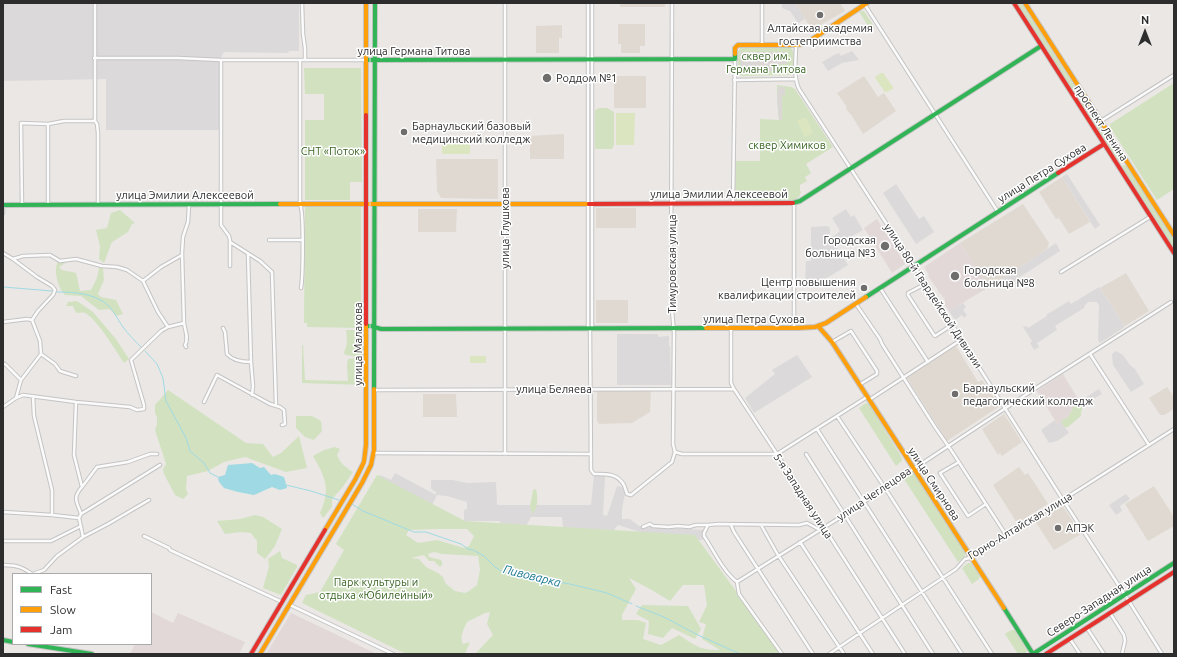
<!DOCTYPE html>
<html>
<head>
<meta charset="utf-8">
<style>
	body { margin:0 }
	#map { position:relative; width:1177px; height:657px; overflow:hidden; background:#eae7e4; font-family:Ubuntu,sans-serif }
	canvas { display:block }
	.frame { position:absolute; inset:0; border:4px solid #2d2d2d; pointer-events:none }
	.legend { position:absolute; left:12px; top:573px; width:140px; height:72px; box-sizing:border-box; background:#fff; border:1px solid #ababab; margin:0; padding:5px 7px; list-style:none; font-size:12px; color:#2d2d2d }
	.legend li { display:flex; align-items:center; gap:8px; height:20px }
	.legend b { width:20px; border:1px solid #ababab }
	.north { position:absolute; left:1125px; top:12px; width:40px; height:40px; -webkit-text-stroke:3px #fff; paint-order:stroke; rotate:0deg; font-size:11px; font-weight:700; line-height:16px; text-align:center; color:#2d2d2d }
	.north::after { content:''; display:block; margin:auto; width:14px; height:18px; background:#2d2d2d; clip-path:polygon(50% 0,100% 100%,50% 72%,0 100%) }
</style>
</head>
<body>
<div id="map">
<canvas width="1177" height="657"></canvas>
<div class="frame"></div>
<ul class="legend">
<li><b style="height:5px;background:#30b455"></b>Fast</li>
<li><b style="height:5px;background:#ff9f0a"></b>Slow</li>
<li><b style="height:5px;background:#e5322d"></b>Jam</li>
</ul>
<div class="north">N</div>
</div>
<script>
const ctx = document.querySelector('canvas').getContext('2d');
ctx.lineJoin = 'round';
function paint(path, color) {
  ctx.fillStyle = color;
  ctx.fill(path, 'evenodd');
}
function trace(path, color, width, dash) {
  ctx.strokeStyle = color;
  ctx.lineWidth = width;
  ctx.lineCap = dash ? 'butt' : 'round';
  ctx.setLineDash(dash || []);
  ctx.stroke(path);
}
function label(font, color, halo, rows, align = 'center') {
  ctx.font = font + ' Ubuntu,sans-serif';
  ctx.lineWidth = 3;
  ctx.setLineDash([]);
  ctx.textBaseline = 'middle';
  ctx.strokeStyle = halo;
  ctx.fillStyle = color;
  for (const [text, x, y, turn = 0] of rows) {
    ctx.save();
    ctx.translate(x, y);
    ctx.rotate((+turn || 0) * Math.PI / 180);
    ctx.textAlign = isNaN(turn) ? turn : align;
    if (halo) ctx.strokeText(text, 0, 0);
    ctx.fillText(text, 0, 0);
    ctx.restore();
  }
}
paint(new Path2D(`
	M3,3H299V51H289L288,53L224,52L221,57V130H106V79L3,81Z
	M782,3H795L805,19L798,23L790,11L782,8Z
	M852,51L859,60L842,63L828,71L822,62L836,54L839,53L841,56Z
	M1067,174L1100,225L1095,229L1062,177Z
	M896,184L919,219L924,216L934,232L916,244L883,193Z
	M846,209L851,217L854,215L863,230L836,245L848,265L819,283H805L806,261H811V227L828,226L830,229V236H834L840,231L832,218Z
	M1056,243L1060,251L1006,286L1003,282L993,289L991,286Z
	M1099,287L1125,326L1123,328L1100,343L1098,340L1099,306L1097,302H1088L1085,305L1084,308L1055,326L1057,330L1037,343L1039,347L1034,350L1030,343L1032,341L1023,327L1026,326L1028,328L1047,316L1046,315L1069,301L1071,304Z
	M963,303L966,307L963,310L967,315L964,318L962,315L955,320L949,311Z
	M617,334H658V337L669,336V346H670L671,385H617Z
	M1116,351L1123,355L1130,365L1135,369L1144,384L1131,392L1113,365L1112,354Z
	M797,355L812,377L754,413L745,398L775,374L772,370Z
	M1099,389L1102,394L1093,399L1094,401L1082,408L1078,399L1082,400Z
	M1055,420L1057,424L1061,421L1069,433L1057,441L1049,443L1041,430Z
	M395,473L436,495V492L431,489V480H452L468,483L496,482L497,505H591L594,476H605L603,515L607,516L617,486L622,487L625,493L622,509V519H630L639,526L703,530V540L651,536L634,530L618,525L606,539L563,530L562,517H531L525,528L508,529L499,521H464V510L467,509V502L447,496L437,495L426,517L375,484L380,475L391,480Z
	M1126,494L1130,499L1120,506L1122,511L1116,515L1109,505Z`), '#dbd9da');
paint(new Path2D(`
	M620,3H665V7H620Z
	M795,3H840L845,11L812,30Z
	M618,24H645V46H640V53H621V44H618Z
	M562,25V38H559V53H536V26Z
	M614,76H646V108H614Z
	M864,76L878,97L884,93L896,111L863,134L852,116L846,109L847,107L837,93Z
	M564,134V159H530V136Z
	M436,159H498V199L441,198L437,191Z
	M1062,177L1090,222L1069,234L1059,218L1056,219L1039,192Z
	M1023,204L1049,243L1047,249L989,287L960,243Z
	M596,208H636V228H596Z
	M418,209H457L456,232H418Z
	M1126,273L1149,311L1125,326L1100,288Z
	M596,300H628V323H596Z
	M956,346L978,382L982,380L1000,406L947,441L907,378Z
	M1167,387L1174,397V409L1164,415H1160L1149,398Z
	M597,391H651L650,412L632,423L599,424L597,421Z
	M423,394H456L457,417H423Z
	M1004,414L1022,442L1002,456L1000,453L998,455L982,429Z
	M1019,467L1025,475L1028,473L1048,504L1017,523L993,485Z
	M1154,486L1174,517V526L1148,541L1125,504Z
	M1062,505L1081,534L1054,550L1035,521Z`), '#e0d9d1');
paint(new Path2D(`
	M877,219L905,264L892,273L864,228Z
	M960,243L989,287L949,311L945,305V300L940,293L939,294L938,291V290L928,276L929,275L924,267Z
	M1063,374L1078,399L1068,417L1057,424L1037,391Z
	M151,612L173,623L178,613L245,642L239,654H130L135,644H151Z
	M291,613L329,631L377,654H266Z`), '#e2d8d8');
paint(new Path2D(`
	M1016,3H1022L1079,93L1080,96L1077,97L1075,96Z
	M862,11H864L875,28L867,33L865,30L869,27L859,12Z
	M741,48H791L793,51V74L791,75L741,76L738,73V51Z
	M304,68H361L362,182H350V200H305V120H324V94H305Z
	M1174,83V189L1157,200L1110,127V124Z
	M777,85L791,87L795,89L833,147L806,164L811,173L805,177L807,181L800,185V191L801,192L799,197L797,198V200L790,201H738L735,198L736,161H760V119L779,120L777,99Z
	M1083,102L1086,103L1121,157V160L1119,161L1117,160L1081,106V103Z
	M599,108H607L614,112V145L612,149H596L595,148V110Z
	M1124,165L1127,166L1174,239V249L1122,169V167Z
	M305,207H361V328L307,327V323H304Z
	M120,210L135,223L132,224L128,232L112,242L104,263L99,259L100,246L96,230L107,228L111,213Z
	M67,262L59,267L62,270L76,273L80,291L91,290L97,278L99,268H103L104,280L98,294L101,297L116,300L123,314L116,316L110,309L99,310L81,296L65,295C58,287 54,274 57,263Z
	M77,301L93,312L116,339L129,359L124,363C117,352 96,318 85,313C83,312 79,313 76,313L73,306H66L68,302Z
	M346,330H362L364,359V385L302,383V345H303L305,380L348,381L347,365L348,359L361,357L345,355L344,352C348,345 347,338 346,330Z
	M168,390L246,443L263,444L273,457L281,453L299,436L307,468L286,472L245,457L224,462L208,471L187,476L186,489L188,494L183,499L175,495L164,474L163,469L166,464L155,430L157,424V417L155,413V405Z
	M1078,399L1082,400L1084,404L1081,412V416L1068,427H1064L1061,421L1068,417Z
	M866,403L869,404L902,458V461L896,466L859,408Z
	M296,416H312L321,421L322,431L314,440L305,437L296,428Z
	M335,447L340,449L337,455C340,463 345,467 353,472L342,488L332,499V507L323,518L320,513C322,508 324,503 325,498C329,483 320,468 313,456L324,450Z
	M912,473L915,474L965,553V557L958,562L904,479Z
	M377,475L465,521L695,535L782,654H475L493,635L487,624L490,612L485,613L467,622C464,629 459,637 463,644L470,642L465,654H406L302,603L306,595L320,592L344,550L336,544ZM435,529H467L474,536L469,546L464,548L437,540L418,543L406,535L409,530ZM434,552L442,554L478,556L480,570L477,585L469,591L465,593L455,591L446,584L443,577L438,573L426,567L419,559L411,558L424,555L429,561H434L440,567L442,565V562L441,560L429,557L428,554ZM629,578L650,589L670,601L683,585H704L707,605L699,622L706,624L702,639L720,650C701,651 694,645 679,635L661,645L643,639L646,623L638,620H622V615L636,589Z
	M536,489C538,497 538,507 533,514L532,513L530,506L533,490Z
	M255,515L263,517L282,529L275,546L265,559L257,553V541L251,533L241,532L225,534L217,521L240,519Z
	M280,551L282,558L297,565V567L281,595L263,588L269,567L268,559Z
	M968,563H971L980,576L979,579L972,584L962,568Z
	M642,605L688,606L701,629L695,639L672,628L663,638L648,634L649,621L636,614Z
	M1011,630H1015L1027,650L1026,654H1018L1005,634Z`), '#d2e2c1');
paint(new Path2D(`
	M881,73H883L893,87V89L887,92H885L875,78V77Z
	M616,113H635L634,145H616Z
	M806,117L813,133L805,137L797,121Z
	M442,142H470V154H442Z
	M470,356H486V363H470Z`), '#dbe5bf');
paint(new Path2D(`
	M740,52H787V64H774V71H759V66H741Z
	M778,87H785V95H782V120H779L777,99Z`), '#dad7d4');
paint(new Path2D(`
	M252,463L260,468L264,467L271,475L275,474L284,477L287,488L280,490L272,487L254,495L238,492L224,488L219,482L218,477L225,475L228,465Z`), '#9fdae4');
trace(new Path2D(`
	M3,287L52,291
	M56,292C73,292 90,293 104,302C113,308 117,319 123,327C128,334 135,341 142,348
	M145,351L157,364L163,378L166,401L186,438L190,451L204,463L210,473L218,477
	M286,485L311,491L339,500
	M352,504L363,511L414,532H426L461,544L468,549L473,550L484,556L494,566L501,571L514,575L570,584L607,593L632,604
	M636,606L664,617L698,635L740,654`), '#9fdae4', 1);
const street = new Path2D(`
	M95,3V121L97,124L98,133V205
	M302,3L303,34L305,48V60
	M505,3V454
	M865,5L998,212
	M762,45V3
	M796,45C796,59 793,76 799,89L951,323L1063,500L1125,595L1162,654
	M94,58H178L221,60H366
	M221,60V225L229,236L230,240V266
	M300,60V204C304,212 303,276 301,288
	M734,80L796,79
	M1101,121L1174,75
	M733,203L735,59
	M794,203V328
	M22,205L21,123L48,124L64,121H95
	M48,205V124
	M3,213V205
	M269,240H303
	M230,242L260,261L272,272L276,406
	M3,253L13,259L23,256L50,255L60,261L76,259L102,266L117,267L127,270L143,281L158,312L168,327
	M248,254L251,362L253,386L252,395
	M13,259L37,277L52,286L55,290L53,295L38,311L32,320
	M1061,272L1150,217
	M143,281L161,267L182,255
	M925,284L908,293V295L934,335L935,336L952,325
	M880,288L928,362
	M856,304L880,339L882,344L935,427L951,450L1006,535
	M3,322L27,319L32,320L40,341L41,354L21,380L16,398
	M184,323L182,253L183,237L188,222L189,205
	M223,328L225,332L227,354C233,361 242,362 251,362
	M588,328V3
	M592,328V3
	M731,328V383L734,389L777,454L905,654
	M590,329L591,470L594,474C606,474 617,473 624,485C625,488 626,491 627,494L631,495L672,462L675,452L673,444L674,333L672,310L671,278L672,3
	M832,342L851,331L877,371V374L859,385
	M41,354L55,364L60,371L76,376
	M1090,354L1149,445
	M5,364L21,380
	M374,390L734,389
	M33,396L34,416L52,490V515
	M869,400L961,340
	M76,402L74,455L82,487C72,498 77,502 81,514L79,518L83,537
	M204,402L217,375L270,404L280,407L284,410L285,424L282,425
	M3,407L16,398L23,395L76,402L130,407L137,410L144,409V405L131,360L161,331L168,327L184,323C185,330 189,339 185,345L186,347
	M837,416L885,488L992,654
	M817,429L962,654
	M675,452L682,454H777L867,397
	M374,453L590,454
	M806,454L933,654
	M959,462L940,473L968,516L986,504
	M82,487L97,467L128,462L150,454H157
	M3,512L52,515L79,518
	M81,514L160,465
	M708,525L704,533V536C714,551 723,571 737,582L739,594L782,654
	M731,525L734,532L813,654
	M761,525L778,555L844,654
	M643,527L650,524L653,526L669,527L678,526L689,527L696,525H708L718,524L799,525L807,523L820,530
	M144,536L169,548L170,550L282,602
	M3,541H51L81,526
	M800,542L873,654
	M3,565C16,565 22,567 32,574
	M33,574L44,570L57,556L83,537L108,524L149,500
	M737,582L844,515L1036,388L1171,302
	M290,605L393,654
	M1110,613L1124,635L1125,641L1122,654
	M1087,628L1104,654
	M1070,639L1080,654
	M829,654L860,633L956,569L965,559L970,558L1061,501L1174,429`);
const fast = new Path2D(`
	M367,60L735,59V54
	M793,203L800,201L1041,46
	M3,205L280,204
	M866,297L1058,173
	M367,326H371L381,329L706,328
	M374,389L375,3
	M1004,608L1033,654
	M3,640L13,642
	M28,644L92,654
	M1033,654L1174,563`);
const slow = new Path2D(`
	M366,3V115
	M1025,3L1174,235
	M735,54V48L738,45H796L802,44L811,40L867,3
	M280,204H589
	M818,326L832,342L1004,608
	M706,328H798L815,327L826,323L866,297
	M325,530L355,480L364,462L366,445V324
	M260,654L362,483L371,465L374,450V389`);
const jam = new Path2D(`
	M1014,3L1174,253
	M366,115V324
	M1058,173L1104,144
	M589,204L793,203
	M251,654L325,530
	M1046,654L1174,572`);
trace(street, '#c5c4c4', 4.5);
trace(fast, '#c5c4c4', 6);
trace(slow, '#c5c4c4', 6);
trace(jam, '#c5c4c4', 6);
trace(street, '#fcfbfb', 2.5);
trace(fast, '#30b455', 4);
trace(slow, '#ff9f0a', 4);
trace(jam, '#e5322d', 4);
trace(new Path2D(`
	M255,654L358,481C365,469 369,459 370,445V3
	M1038,654L1174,567`), '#dfdfe0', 1);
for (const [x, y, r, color] of [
	[820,15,4,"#6f6e6d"],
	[547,78,5,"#6f6e6d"],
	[404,132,4,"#6f6e6d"],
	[885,246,5,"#6f6e6d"],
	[955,276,5,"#6f6e6d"],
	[864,288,4,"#6f6e6d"],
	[955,394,4,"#6f6e6d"],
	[1058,528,4,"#6f6e6d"]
]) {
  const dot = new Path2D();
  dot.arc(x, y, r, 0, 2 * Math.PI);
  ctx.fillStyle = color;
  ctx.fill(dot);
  trace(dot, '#fff', 1.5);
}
label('11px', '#2d2d2d', '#fff', [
	["Алтайская академия",820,28,"center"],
	["гостеприимства",820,41,"center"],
	["Роддом №1",556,78],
	["Барнаульский базовый",412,126],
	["медицинский колледж",412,139],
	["Городская",876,240,"right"],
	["больница №3",876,253,"right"],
	["Городская",964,270],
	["больница №8",964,283],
	["Центр повышения",856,282,"right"],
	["квалификации строителей",856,295,"right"],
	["Барнаульский",963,388],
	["педагогический колледж",963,401],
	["АПЭК",1066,528]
], 'left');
label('11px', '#2d2d2d', '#fff', [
	["улица Германа Титова",414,51],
	["проспект Ленина",1101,123,57],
	["улица Петра Сухова",1042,173,-32],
	["улица Эмилии Алексеевой",719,194],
	["улица Эмилии Алексеевой",185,195],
	["улица Глушкова",505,228,-90],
	["Тимуровская улица",672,264,-90],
	["улица 80-й Гвардейской Дивизии",933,296,57],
	["улица Петра Сухова",754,319],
	["улица Малахова",358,344,-90],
	["улица Беляева",554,389],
	["улица Смирнова",934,484,57],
	["улица Чеглецова",874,494,-34],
	["5-я Западная улица",803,496,57],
	["Горно-Алтайская улица",1020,526,-31],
	["Северо-Западная улица",1099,601,-33]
]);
label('11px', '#386423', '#fff', [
	["сквер им.",766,56],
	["Германа Титова",766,69],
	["сквер Химиков",787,145],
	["СНТ «Поток»",333,151],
	["Парк культуры и",376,582],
	["отдыха «Юбилейный»",376,595]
]);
label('italic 12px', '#1b7893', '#fff', [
	["Пивоварка",532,576,14]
]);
</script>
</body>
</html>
